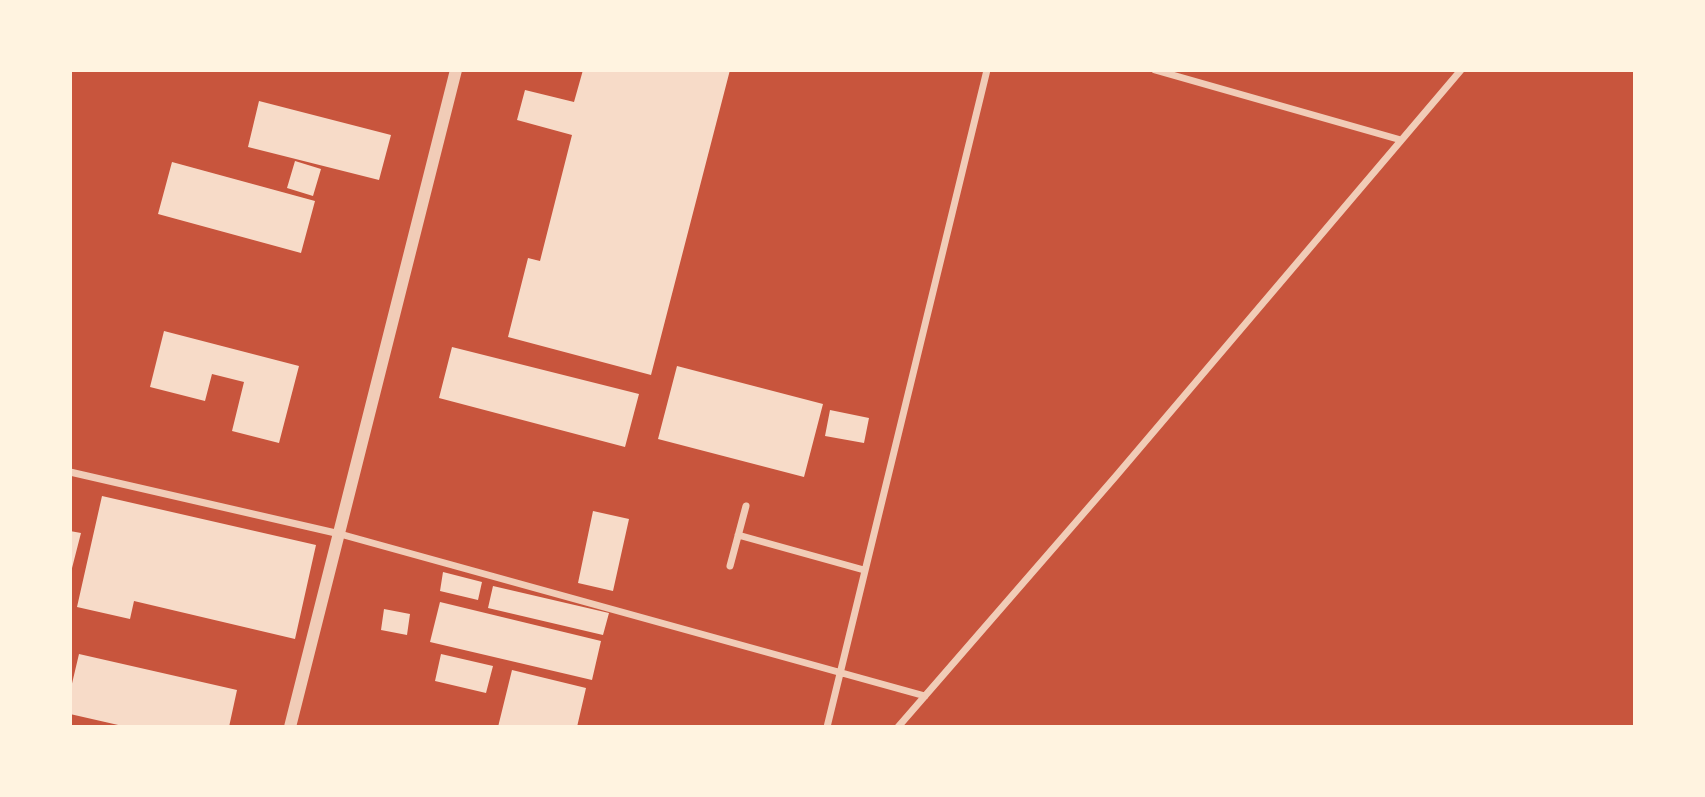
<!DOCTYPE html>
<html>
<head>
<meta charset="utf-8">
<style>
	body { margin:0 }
	#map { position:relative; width:1705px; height:797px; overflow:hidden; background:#c8553d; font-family:Poppins,sans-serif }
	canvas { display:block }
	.frame { position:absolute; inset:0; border:72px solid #fff3e0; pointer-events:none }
</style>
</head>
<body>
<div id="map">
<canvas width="1705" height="797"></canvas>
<div class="frame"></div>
</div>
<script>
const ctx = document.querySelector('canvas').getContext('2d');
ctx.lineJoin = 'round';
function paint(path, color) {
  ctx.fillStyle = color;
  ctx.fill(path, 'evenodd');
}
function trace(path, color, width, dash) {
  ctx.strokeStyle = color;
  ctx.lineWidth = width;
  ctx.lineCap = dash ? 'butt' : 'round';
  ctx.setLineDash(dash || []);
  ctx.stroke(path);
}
paint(new Path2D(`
	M583,70H730L651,375L508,337L528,258L540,261L572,135L517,120L525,90L574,102Z
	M259,101L391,135L379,180L248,147Z
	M295,161L321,169L313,196L287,188Z
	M172,162L315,201L301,253L158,214Z
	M164,331L299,366L279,443L232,431L244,382L212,374L205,401L150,387Z
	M452,347L639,394L625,447L439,398Z
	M677,366L823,404L804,477L658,439Z
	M830,410L869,418L864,443L825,436Z
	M102,496L316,545L295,639L134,601L130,619L77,607Z
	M593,511L629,519L613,591L578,583Z
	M70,531L81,533L71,572H70Z
	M443,572L482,582L478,600L440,591Z
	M493,586L609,613L603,635L488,608Z
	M440,602L601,641L592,680L430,642Z
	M384,609L410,614L407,635L381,630Z
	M79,654L237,690L229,727H127L70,714V692Z
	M441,654L493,666L486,693L435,681Z
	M512,670L586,688L577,727H498Z`), '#f7dbc8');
trace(new Path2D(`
	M1155,70L1401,140
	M70,472L340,534L925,696
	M738,535L864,570
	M730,566L746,506
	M827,727L987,70
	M898,727L1116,476L1461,70`), '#f1ccb7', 7);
trace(new Path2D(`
	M290,727L456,70`), '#f1ccb7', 12);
</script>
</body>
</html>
